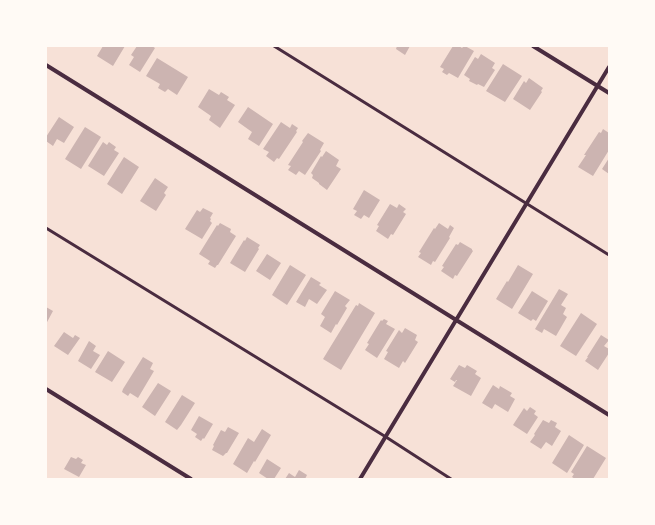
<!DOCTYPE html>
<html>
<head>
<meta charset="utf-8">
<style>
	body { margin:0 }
	#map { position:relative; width:655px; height:525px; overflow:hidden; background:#f7e1d7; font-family:"Space Grotesk",sans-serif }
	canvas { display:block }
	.frame { position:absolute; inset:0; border:47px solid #fffaf5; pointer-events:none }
</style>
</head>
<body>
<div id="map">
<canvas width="655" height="525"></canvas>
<div class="frame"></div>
</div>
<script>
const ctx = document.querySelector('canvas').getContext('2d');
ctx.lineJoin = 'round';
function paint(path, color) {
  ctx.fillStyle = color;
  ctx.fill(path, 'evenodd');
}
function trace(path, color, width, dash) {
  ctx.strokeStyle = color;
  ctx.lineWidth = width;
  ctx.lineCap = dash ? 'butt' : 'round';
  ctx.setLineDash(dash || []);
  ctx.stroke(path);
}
paint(new Path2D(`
	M103,46H125L113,66L97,56Z
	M137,46H152L155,48L140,72L129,65L134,57L131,55Z
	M397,46H410L405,55L396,49Z
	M453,46H459L462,48L464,46H465L474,51L458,78L449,73L447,75L442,72L444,69L440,67Z
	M481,54L495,63L492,68L495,70L484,87L478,84L477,85L469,81L470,79L464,75L475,57L478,59Z
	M157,58L188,77L177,95L168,89L165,92L158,88L160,84L146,76Z
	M503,64L522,76L505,102L486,91Z
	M529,78L543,88L541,91L542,92L530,110L513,99L524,81L526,83Z
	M209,89L219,95L221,92L229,97L227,100L235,105L220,128L209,120L211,116L198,107Z
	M248,107L273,124L259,146L248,139L252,132L238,122Z
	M59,117L74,127L64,143L57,139L53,146L46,141V137Z
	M281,122L290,128L292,124L298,128L296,131L297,132L279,159L277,158L274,162L266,156L269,152L263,149Z
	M85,127L101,137L81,169L65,159Z
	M603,129L609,133V150L593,176L578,167L586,155H584L599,132L601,133Z
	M308,133L324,143L320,150L321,151L305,175L299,171L296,175L288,170L291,166L288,165L303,142L302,141Z
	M103,142L107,145L109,142L116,147L114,150L119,153L104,176L88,166Z
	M326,151L339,160L336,166L341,169L327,190L319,184V183L312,178L313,175L311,173L321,156L322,157Z
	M124,157L139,167L122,194L107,184Z
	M609,158V174L602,169Z
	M155,178L168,187L164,193L166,195L156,211L140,201Z
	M364,190L380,200L369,218L364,215L361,219L354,215L357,211L353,209Z
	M390,204L397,208L399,204L406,209L403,212L406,214L393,235L391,234L388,239L376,231L379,226L377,225Z
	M203,208L213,213L210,218L211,219L210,221L212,223L202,239L185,229L197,210L200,212Z
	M220,223L231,229L230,232L236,236L218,265H217L215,268L208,264L210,261L199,254L217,225L218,226Z
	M439,223L448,229L450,225L454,228L449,237L450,238L435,262L433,261L431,265L418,257L421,253L419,252L434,228L435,229Z
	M247,237L260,245L258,248L259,249L245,272L230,263L244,240L245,241Z
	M460,242L472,249V250L473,251L457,276L455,275L453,279L441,271L444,267L442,266L456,244L458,245Z
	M267,254L281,263L270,280L256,271Z
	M290,265L306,275L287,305L272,295Z
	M518,265L533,274L512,309L496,299L507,281L508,282Z
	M311,277L321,283L319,285L327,290L317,304L309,299L305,307L296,302Z
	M559,289L568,294L561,305L566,308L563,314L567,317L556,336L544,329L542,333L535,329Z
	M335,291L350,300L345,306L347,308L337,325L336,324L331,333L320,326L325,317L321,314Z
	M532,291L548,301L536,321L533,319L531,321L518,313Z
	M359,303L375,313L341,370L323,359L356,305L358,306Z
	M46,307L53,311L46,324Z
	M581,313L597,324L576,356L560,346Z
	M384,319L388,321L386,324L395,329L377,358L365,350L369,344L367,343L381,320L382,321Z
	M405,328L417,335L415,340L418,342L405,363L403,361L399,368L384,359L388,352L386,351L399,330L402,333Z
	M64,332L73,338L75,335L80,338L68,355L54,346Z
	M601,335L609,340L604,346L609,349V353L598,370L585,361L588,357H587Z
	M89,341L96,346L93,351L100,355L91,369L78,361Z
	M108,351L125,362L112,382L95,372Z
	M143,357L153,363L150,369L154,371L138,398L130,393L128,396L122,392L123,389Z
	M459,365L465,368L467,365L477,371L475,374L481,378L471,396L453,386L457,380H456L455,382L450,379Z
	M158,383L171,391L155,416L142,407Z
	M493,385L499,389L500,386L512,393L510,396L515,399L508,412L495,404L492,409L482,403Z
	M182,395L195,403L181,425L177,430L165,422Z
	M530,407L536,411L534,414L538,417L527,434L513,425L524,408L527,411Z
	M199,416L213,424L204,439L203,438L201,441L195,437L197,434L191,430Z
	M543,420L549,423L551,420L557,423L555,427L561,431L552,446L546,442L541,449L530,442L535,435L534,434Z
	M228,427L239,433L227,453H226L223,456L212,450L214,446L213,445L221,430L225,432Z
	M262,429L271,435L255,462L254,461L247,473L233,464L248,438L254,442Z
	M569,435L584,445L567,473L552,463Z
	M587,446L606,458L593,479H575L572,477L574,474L571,472Z
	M71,457L76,459L78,457L83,460L81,463L86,465L79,477L64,469Z
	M267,459L281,468L274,479H268L259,473Z
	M299,470L307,475L305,479H285L289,473L295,477Z`), '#ccb4b1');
trace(new Path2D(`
	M274,46L609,255
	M46,228L386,437L451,479`), '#4a2c40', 3);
trace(new Path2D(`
	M533,46L609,93
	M46,65L609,415
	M46,389L191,479
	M360,479L609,67`), '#4a2c40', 4);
</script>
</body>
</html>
